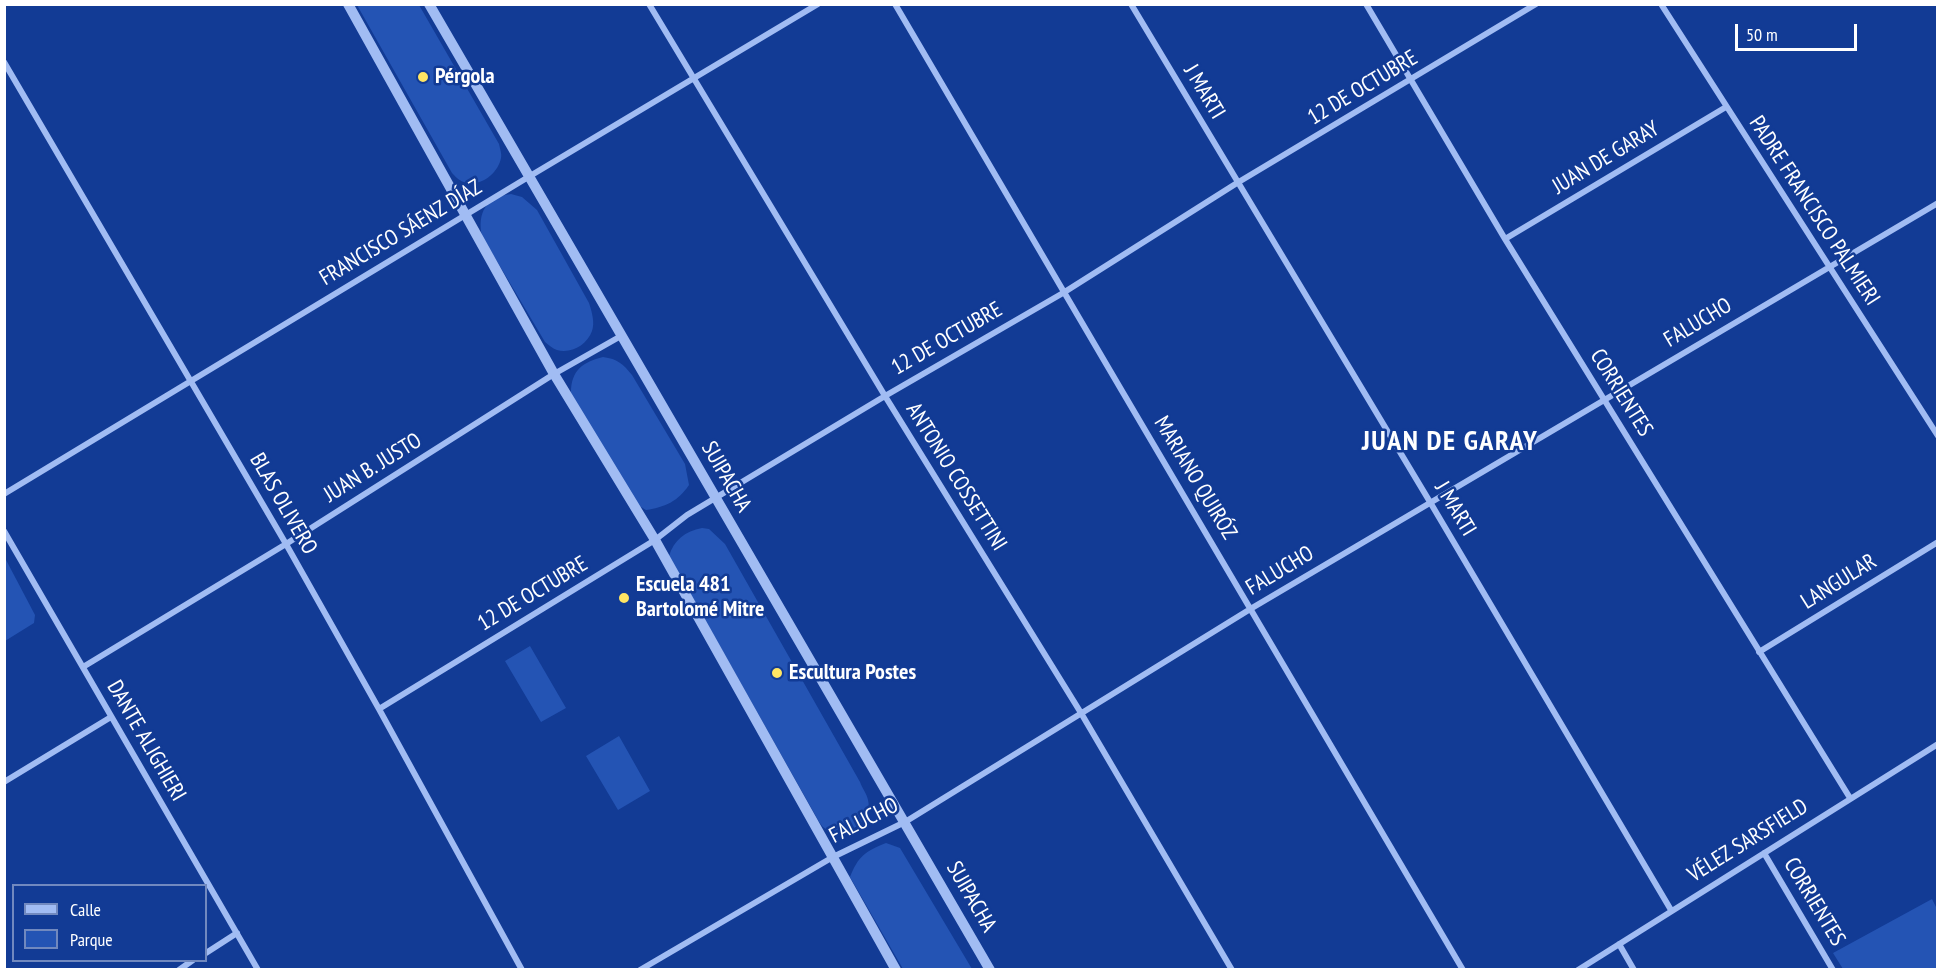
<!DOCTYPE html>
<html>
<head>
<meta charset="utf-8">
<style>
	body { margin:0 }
	#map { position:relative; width:1942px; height:974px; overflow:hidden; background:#123b95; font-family:"PT Sans Narrow",sans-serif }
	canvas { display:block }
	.frame { position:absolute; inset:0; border:6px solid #fff; pointer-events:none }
	.legend { position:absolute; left:12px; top:884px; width:195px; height:78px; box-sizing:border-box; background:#123b95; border:2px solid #7189bf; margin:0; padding:8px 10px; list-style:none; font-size:18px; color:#fff }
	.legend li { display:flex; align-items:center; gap:12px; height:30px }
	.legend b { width:30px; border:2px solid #7189bf }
	.scale { position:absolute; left:1735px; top:24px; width:122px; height:27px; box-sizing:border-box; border:3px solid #fff; border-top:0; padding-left:8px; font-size:18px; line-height:21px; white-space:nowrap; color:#fff; -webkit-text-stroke:4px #123b95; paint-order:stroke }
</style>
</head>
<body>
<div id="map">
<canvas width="1942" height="974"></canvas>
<div class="frame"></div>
<ul class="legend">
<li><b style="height:8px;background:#a1bcf3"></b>Calle</li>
<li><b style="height:16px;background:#2454b4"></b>Parque</li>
</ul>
<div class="scale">50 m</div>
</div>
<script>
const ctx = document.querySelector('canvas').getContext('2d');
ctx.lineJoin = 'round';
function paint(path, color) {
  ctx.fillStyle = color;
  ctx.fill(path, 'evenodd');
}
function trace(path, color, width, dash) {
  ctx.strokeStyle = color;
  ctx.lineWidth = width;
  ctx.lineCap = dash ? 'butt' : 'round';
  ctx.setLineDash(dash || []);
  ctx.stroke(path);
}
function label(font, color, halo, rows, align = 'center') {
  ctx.font = font + ' "PT Sans Narrow",sans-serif';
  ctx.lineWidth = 5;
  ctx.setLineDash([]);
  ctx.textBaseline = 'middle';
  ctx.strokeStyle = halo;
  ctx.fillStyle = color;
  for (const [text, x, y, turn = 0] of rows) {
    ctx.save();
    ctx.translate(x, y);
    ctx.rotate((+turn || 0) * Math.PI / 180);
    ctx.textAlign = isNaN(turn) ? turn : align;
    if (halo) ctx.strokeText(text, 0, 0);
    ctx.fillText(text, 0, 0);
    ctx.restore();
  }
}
paint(new Path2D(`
	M357,5H419L499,144C500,149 502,154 501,158C498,174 479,188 464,182C459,181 455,176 452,173Z
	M511,194L522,197L537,210L589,303C592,312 595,323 592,331C587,345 571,354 557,350C553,349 549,345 545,342L482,236C477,213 486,197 511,194Z
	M603,357C618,359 623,364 632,375L685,464L689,485C678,501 666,507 646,510L636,504L571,393C571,370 583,362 603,357Z
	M702,528L709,529L725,544L860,782C862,788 867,794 868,800C874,823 841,842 823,827C819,823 816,816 813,811L669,556C674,540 685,531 702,528Z
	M5,558L35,615L34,623L5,641Z
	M530,646L566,708L541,722L505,661Z
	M619,736L650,791L618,810L586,756Z
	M886,843L900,848L972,969H903L850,877C858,857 865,851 886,843Z
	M1932,899L1937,909V969H1843L1833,953Z`), '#2454b4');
trace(new Path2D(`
	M649,4L885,396L1081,713L1232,970
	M895,4C1083,327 1274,647 1463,970
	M1131,4L1430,502L1671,910
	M1366,4L1505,239L1850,798
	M1661,4L1938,436
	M4,62L286,544L379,709L522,970
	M1505,239L1726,107
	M4,494L530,176L818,4
	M4,531L258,970
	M1759,652L1938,542
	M83,667L286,544L554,374L621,336
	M379,709L655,540L687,515L885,396L1063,293L1237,183L1536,4
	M4,782L111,717
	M1764,853L1833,970
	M1619,944L1634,970
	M206,953L237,933
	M179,970L193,960
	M640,970L833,857L905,822L1252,608L1938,203
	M1578,970L1938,744`), '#a1bcf3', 6);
trace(new Path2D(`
	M348,4L554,374L655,540L896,970
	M429,4L990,970`), '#a1bcf3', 10);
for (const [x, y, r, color] of [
	[423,77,6,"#ffe563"],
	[624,598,6,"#ffe563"],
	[777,673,6,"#ffe563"]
]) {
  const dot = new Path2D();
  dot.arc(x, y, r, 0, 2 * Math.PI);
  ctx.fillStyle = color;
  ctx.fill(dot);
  trace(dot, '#123b95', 2);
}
label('bold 22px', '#fff', '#123b95', [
	["Pérgola",435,77],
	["Escuela 481",636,585],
	["Bartolomé Mitre",636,610],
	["Escultura Postes",789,673]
], 'left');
label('22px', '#fff', '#123b95', [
	["12 DE OCTUBRE",1363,88,-31],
	["J MARTI",1204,92,59],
	["JUAN DE GARAY",1606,158,-31],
	["PADRE FRANCISCO PALMIERI",1814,211,57],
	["FRANCISCO SÁENZ DÍAZ",401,233,-31],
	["FALUCHO",1698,323,-31],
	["12 DE OCTUBRE",947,339,-30],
	["CORRIENTES",1621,393,58],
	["JUAN B. JUSTO",373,468,-32],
	["SUIPACHA",726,477,60],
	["ANTONIO COSSETTINI",956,477,58],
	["MARIANO QUIRÓZ",1195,478,59],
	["BLAS OLIVERO",283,504,60],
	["J MARTI",1455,509,59],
	["FALUCHO",1280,571,-31],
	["LANGULAR",1839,582,-32],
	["12 DE OCTUBRE",533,594,-31],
	["DANTE ALIGHIERI",146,741,60],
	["FALUCHO",864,821,-27],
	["VÉLEZ SARSFIELD",1748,841,-32],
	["SUIPACHA",971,897,60],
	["CORRIENTES",1814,902,59]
]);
ctx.letterSpacing = '1.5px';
label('bold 28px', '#fff', '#123b95', [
	["JUAN DE GARAY",1450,442]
]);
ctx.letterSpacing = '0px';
</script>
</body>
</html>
